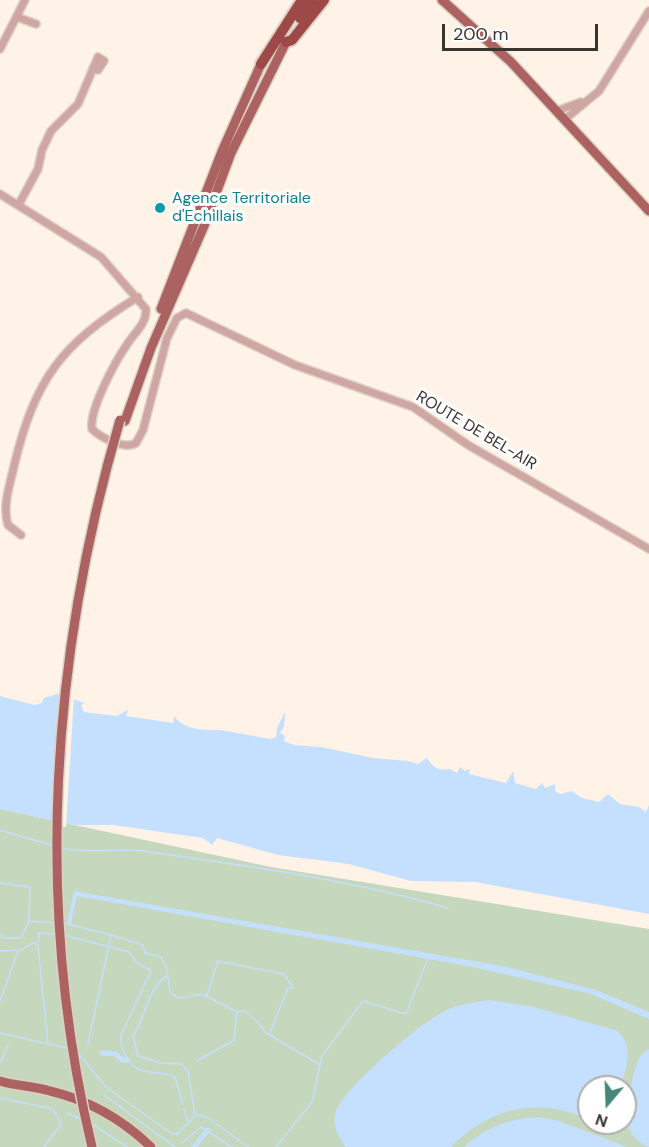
<!DOCTYPE html>
<html>
<head>
<meta charset="utf-8">
<style>
	body { margin:0 }
	#map { position:relative; width:649px; height:1147px; overflow:hidden; background:#fef3e6; font-family:"DM Sans",sans-serif }
	canvas { display:block }
	.north { position:absolute; left:577px; top:1075px; width:60px; height:60px; box-sizing:border-box; background:#fff; border:2px solid #b0aeac; border-radius:50%; rotate:199deg; font-size:16px; font-weight:700; line-height:24px; text-align:center; color:#393530 }
	.north::after { content:''; display:block; margin:auto; width:21px; height:27px; background:#448779; clip-path:polygon(50% 0,100% 100%,50% 72%,0 100%) }
	.scale { position:absolute; left:442px; top:24px; width:156px; height:27px; box-sizing:border-box; border:3px solid #393530; border-top:0; padding-left:8px; font-size:18px; line-height:21px; white-space:nowrap; color:#393530; -webkit-text-stroke:4px #fff; paint-order:stroke }
</style>
</head>
<body>
<div id="map">
<canvas width="649" height="1147"></canvas>
<div class="north">N</div>
<div class="scale">200 m</div>
</div>
<script>
const ctx = document.querySelector('canvas').getContext('2d');
ctx.lineJoin = 'round';
function paint(path, color) {
  ctx.fillStyle = color;
  ctx.fill(path, 'evenodd');
}
function trace(path, color, width, dash) {
  ctx.strokeStyle = color;
  ctx.lineWidth = width;
  ctx.lineCap = dash ? 'butt' : 'round';
  ctx.setLineDash(dash || []);
  ctx.stroke(path);
}
function label(font, color, halo, rows, align = 'center') {
  ctx.font = font + ' "DM Sans",sans-serif';
  ctx.lineWidth = 6;
  ctx.setLineDash([]);
  ctx.textBaseline = 'middle';
  ctx.strokeStyle = halo;
  ctx.fillStyle = color;
  for (const [text, x, y, turn = 0] of rows) {
    ctx.save();
    ctx.translate(x, y);
    ctx.rotate((+turn || 0) * Math.PI / 180);
    ctx.textAlign = isNaN(turn) ? turn : align;
    if (halo) ctx.strokeText(text, 0, 0);
    ctx.fillText(text, 0, 0);
    ctx.restore();
  }
}
paint(new Path2D(`
	M0,809L271,867L649,929V1147H0ZM589,1087H625V1123H589Z`), '#c5d7bc');
paint(new Path2D(`
	M57,694L85,703L81,705L84,712L117,716L128,710L126,716L173,723L174,716C188,735 212,727 232,732C245,734 257,737 270,739L276,737L277,728L285,712L284,727L280,733L285,736L284,741L294,745L321,747L373,758L408,761L418,764L427,758C433,768 439,771 450,769L457,773L460,767L465,771L470,769L469,774L506,783L513,771L515,783L536,789L542,783L545,788L555,784V791L560,794L572,791L582,798L599,802L608,794L620,804L639,807L646,812L649,805V914L475,882L411,881L349,864L278,855L217,838L212,845L203,838L113,825H73L0,809V696L34,705L42,703L44,698Z
	M74,891L507,967L596,990L649,1012V1019L591,994L473,967L77,896L71,924L67,923Z
	M490,1000L534,1007L618,1031C634,1048 627,1067 620,1087H589V1117C575,1115 562,1109 548,1108C508,1105 479,1120 451,1147H346C336,1135 330,1120 339,1105C352,1082 421,1022 445,1011C459,1004 474,1002 490,1000Z
	M649,1049V1147C618,1136 626,1100 633,1077C636,1066 638,1054 649,1049Z
	M538,1117L559,1121L627,1147H464C486,1127 508,1119 538,1117Z`), '#c5dffe');
paint(new Path2D(`
	M60,692L74,696L66,827L53,825Z`), '#fef3e6');
trace(new Path2D(`
	M0,830L54,846
	M61,848C87,854 116,848 143,851C245,866 349,879 448,908
	M0,883L30,887L29,921L21,938H4L0,933
	M29,921L56,923
	M64,923L111,935L88,1044
	M64,935L129,952L137,963L151,971L121,1035C120,1043 122,1047 125,1054C138,1081 155,1067 175,1077L183,1104
	M111,935L143,945L145,953L161,957L166,966L170,991C179,1004 189,995 202,994L237,1012L234,1040L197,1061
	M38,945L39,933L56,934
	M0,951L21,950L33,943L38,945L48,1044L0,1033
	M168,975C147,988 146,1017 133,1036L138,1056L160,1063L182,1064L188,1072L195,1115L207,1117L248,1147
	M207,995L218,961L284,974L293,988H288L269,1035
	M0,1001L18,951
	M238,1012L244,1011L256,1020L265,1032L320,1065
	M48,1044L68,1048
	M77,1052L106,1087L172,1134H177L195,1116
	M0,1063L8,1045
	M104,1095L175,1147
	M0,1098L53,1109L61,1124L44,1147
	M184,1109L187,1120
	M67,1113L83,1120
	M92,1124L127,1147
	M182,1143L201,1127L232,1147
	M276,1147L312,1102L322,1056L363,1001L406,1014L428,958`), '#c5dffe', 1.5);
trace(new Path2D(`
	M102,1053L116,1054L122,1060H128
	M194,1147L208,1130`), '#c5dffe', 5);
const minor = new Path2D(`
	M17,17L36,24
	M0,49L25,0
	M557,111L581,102
	M564,120L599,91L649,11
	M0,194L101,257L146,309C147,324 133,334 126,346C115,362 89,410 92,429C101,438 125,450 136,443L143,430L167,338L177,318L186,313L295,365L413,407L468,445L649,549
	M19,204L38,169L42,150L51,131L78,104L98,57L104,61L98,70L93,68
	M21,535L8,525C2,506 10,485 14,466C35,379 61,344 138,297`);
const major = new Path2D(`
	M442,0L511,62L649,211
	M161,309L223,149L261,64
	M125,421L151,348L204,226L231,153L286,42
	M0,1081C16,1086 34,1086 50,1091C88,1100 123,1120 151,1147`);
const highway = new Path2D(`
	M300,18L312,0
	M286,42L292,40L324,0
	M261,64L302,0`);
trace(minor, '#dbd1c5', 10);
trace(major, '#dbd1c5', 12);
trace(highway, '#dbd1c5', 14);
trace(minor, '#d0a6a3', 7);
trace(major, '#ab6260', 9);
trace(highway, '#9c4948', 10);
const majorBridge = new Path2D(`
	M92,1147C34,906 51,656 120,420`);
trace(majorBridge, '#dbd1c5', 12, []);
trace(majorBridge, '#ab6260', 9);
for (const [x, y, r, color] of [
	[160,208,6,"#0f9aa8"]
]) {
  const dot = new Path2D();
  dot.arc(x, y, r, 0, 2 * Math.PI);
  ctx.fillStyle = color;
  ctx.fill(dot);
  trace(dot, '#fff', 2);
}
label('16px', '#0d838f', '#fff', [
	["Agence Territoriale",172,199],
	["d'Echillais",172,217]
], 'left');
label('16px', '#393530', '#fff', [
	["ROUTE DE BEL-AIR",476,431,31]
]);
</script>
</body>
</html>
